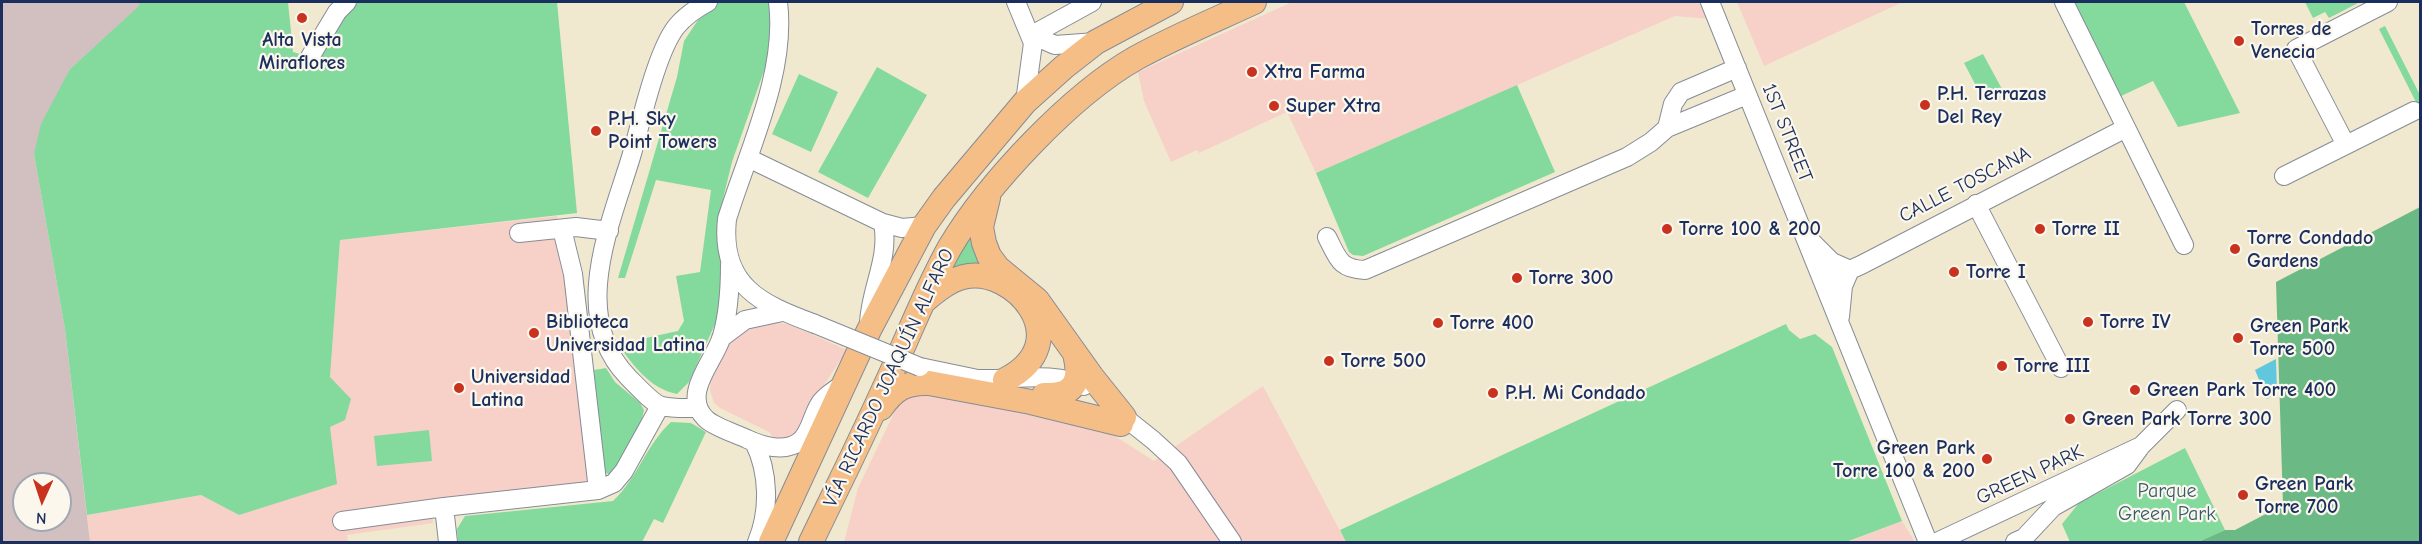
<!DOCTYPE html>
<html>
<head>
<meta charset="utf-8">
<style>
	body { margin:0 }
	#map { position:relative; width:2422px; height:544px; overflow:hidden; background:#f0e9cf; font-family:"Comic Neue",sans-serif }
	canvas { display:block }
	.frame { position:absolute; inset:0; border:3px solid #1b2f5e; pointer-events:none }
	.north { position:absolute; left:12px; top:472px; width:60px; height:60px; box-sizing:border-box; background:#fbf7ec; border:2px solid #a1a7b3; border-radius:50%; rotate:183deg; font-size:16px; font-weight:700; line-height:24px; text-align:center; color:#1b2f5e }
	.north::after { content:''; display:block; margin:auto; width:21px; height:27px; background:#c8321e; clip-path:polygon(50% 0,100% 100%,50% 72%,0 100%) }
</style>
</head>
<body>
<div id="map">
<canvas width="2422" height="544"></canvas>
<div class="frame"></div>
<div class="north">N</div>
</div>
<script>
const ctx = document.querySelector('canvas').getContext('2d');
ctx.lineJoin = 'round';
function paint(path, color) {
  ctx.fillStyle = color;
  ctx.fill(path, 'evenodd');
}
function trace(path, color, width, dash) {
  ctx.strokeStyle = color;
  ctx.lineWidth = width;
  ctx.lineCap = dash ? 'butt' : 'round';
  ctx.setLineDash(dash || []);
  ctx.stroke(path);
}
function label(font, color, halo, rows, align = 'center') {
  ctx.font = font + ' "Comic Neue",sans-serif';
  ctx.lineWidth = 4.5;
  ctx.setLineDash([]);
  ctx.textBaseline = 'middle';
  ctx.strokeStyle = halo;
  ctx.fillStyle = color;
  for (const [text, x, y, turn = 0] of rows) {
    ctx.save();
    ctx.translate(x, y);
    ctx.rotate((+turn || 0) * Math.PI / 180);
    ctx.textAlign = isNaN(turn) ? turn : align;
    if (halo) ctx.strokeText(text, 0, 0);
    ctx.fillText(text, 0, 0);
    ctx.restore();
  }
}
paint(new Path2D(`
	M1292,2H1704L1710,19L1675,16L1316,173L1287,112L1199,153L1197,150L1171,162L1144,101L1138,72Z
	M1737,2H1903L1764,66Z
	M557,216L590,486L432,509L433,523L347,535L348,542H90L87,515L201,495L239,515L330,426V377L340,240Z
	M773,321L793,326L847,350L814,400L797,432L781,440L773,437L769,432L720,408L714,403L710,390L711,379L728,344L742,330Z
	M1263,386L1346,542H844L858,488L902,396L930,393L1044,411L1115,436L1154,461Z
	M1902,521L1915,542L1850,541Z`), '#f7d1c7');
paint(new Path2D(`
	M2,2H139L140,6L70,69L34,154L65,329L90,542H2ZM24,484H60V520H24Z`), '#d2bfc0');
paint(new Path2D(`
	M139,2H288L293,52L310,57L347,2H557L577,213L340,240L330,377L351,399L345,420L330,427L337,484L239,515L201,495L87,515L65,329L34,154L41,124L70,69L139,6Z
	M719,2H769L771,27L766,65L732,162L722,203L718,241L724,275L720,313L689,382L677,394C650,389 633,365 618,344L678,331L684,321L676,276L700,272L711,190L656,180L625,278H618L677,77L684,41L700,17Z
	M2072,2H2184L2240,113L2178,127L2153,81L2119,97Z
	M2305,2H2360L2329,18L2325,12L2313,18Z
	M2385,26L2420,95V110L2379,29Z
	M1983,54L2002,89L1983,99L1964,63Z
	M877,67L927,95L868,198L818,172Z
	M799,74L838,92L811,152L772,134Z
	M1517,85L1555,172L1363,256L1353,255L1349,252L1316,173Z
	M976,221L995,270L944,278Z
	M1786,324L1789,330L1800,339L1815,334L1832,347L1902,521L1846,542H1346L1340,530Z
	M606,368L615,382L640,403L644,410L642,419L616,472L609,474L604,472L594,370Z
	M671,422L691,423L706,432L663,523L654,519L642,542H458L457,529L465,516L613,501C637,479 646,445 671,422Z
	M429,430L432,461L377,466L374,436Z
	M2185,448L2225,530L2198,542H2070L2062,524L2079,503Z`), '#84d99d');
paint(new Path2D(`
	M2420,207V542H2198L2225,530H2235L2283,505L2276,282Z`), '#6bb984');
paint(new Path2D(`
	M2276,359L2277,393L2267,399L2255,370Z`), '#60c7dd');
const minor = new Path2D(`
	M778,2C787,73 748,151 727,219C720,286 761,304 815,324
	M1016,2L1033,43L1025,102
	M1710,2L1928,542
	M2064,2L2184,245
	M1032,35L1092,2
	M1032,35L1055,45L1096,42
	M310,57L337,12L347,2
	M1667,128L1673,104L1681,92L1737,68
	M2346,145L2296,49L2388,2
	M748,158L883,223L902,228L924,226
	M2284,176L2414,111
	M1976,204L2061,368
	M562,229L573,274L598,490
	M519,233L576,227L609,231
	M1327,237C1338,258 1339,269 1365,270L1627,157L1651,142L1667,128L1747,95
	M1809,239L1832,262L1850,270L1843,286L1840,317
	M730,264C730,288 729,312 722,336C715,361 680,394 706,419C714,427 737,434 747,439C762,446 785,453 800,441C810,433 812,416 819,405C823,397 835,390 843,384
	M1823,282L1861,265L2126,128
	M869,324C870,289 890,259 883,223
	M721,338L745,320L782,312
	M920,367L992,382
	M980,379C1012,380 1056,371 1084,386
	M698,408C687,408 673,409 662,406C653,404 635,384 628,377C569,316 610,226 631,157C641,123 656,53 676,27C684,17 697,8 708,2
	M1114,409L1153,440L1178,463L1232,542
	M754,442C769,472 770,511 757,542
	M444,507L448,542
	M342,521L444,507L598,490L614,483L624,471L660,406
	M1937,542L2141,446
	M2015,542L2024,538L2053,507L2127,465L2141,446L2177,410`);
const major = new Path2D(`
	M988,198L981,227L984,243L989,256L998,268L1037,300L1092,377L1124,417
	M924,301C936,291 948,281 963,277C1014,264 1080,342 1005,380
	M1044,395C1074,396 1082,382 1075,354
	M881,408C894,389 906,382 929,383L1031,402L1121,424
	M771,542L869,330L924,226L944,198L1025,102L1064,67L1096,42L1171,2
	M811,542C835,492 860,442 883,391C905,345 925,291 950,247C988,183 1071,95 1136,58C1174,37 1215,20 1254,2`);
trace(minor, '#868c96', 20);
trace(major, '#868c96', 26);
trace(minor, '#fff', 18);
trace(major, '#f5be86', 24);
const minorBridge = new Path2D(`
	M815,324L920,367`);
trace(minorBridge, '#868c96', 20, []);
trace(minorBridge, '#fff', 18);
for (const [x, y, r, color] of [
	[302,18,6,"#c8321e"],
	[2239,41,6,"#c8321e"],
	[1252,72,6,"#c8321e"],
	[1925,105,6,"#c8321e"],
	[1274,106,6,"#c8321e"],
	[596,131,6,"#c8321e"],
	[1667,229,6,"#c8321e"],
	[2040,229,6,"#c8321e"],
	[2235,249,6,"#c8321e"],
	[1954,272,6,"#c8321e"],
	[1517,278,6,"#c8321e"],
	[2088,322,6,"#c8321e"],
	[1438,323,6,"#c8321e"],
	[534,333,6,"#c8321e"],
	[2238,338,6,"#c8321e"],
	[1329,361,6,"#c8321e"],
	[2002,366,6,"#c8321e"],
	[459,388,6,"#c8321e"],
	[2135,390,6,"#c8321e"],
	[1493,393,6,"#c8321e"],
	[2070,419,6,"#c8321e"],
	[1987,459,6,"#c8321e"],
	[2243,495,6,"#c8321e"]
]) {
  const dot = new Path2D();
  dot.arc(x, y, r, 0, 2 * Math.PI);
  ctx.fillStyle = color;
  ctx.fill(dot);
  trace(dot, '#fbf7ec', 2);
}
label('bold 20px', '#1b2f5e', '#fbf7ec', [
	["Torres de",2251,29],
	["Venecia",2251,52],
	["Alta Vista",302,40,"center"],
	["Miraflores",302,63,"center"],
	["Xtra Farma",1264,72],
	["P.H. Terrazas",1937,94],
	["Del Rey",1937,117],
	["Super Xtra",1286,106],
	["P.H. Sky",608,119],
	["Point Towers",608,142],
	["Torre 100 & 200",1679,229],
	["Torre II",2052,229],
	["Torre Condado",2247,238],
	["Gardens",2247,261],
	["Torre I",1966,272],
	["Torre 300",1529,278],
	["Biblioteca",546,322],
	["Universidad Latina",546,345],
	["Torre IV",2100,322],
	["Torre 400",1450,323],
	["Green Park",2250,326],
	["Torre 500",2250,349],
	["Torre 500",1341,361],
	["Torre III",2014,366],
	["Universidad",471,377],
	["Latina",471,400],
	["Green Park Torre 400",2147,390],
	["P.H. Mi Condado",1505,393],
	["Green Park Torre 300",2082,419],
	["Green Park",1975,448,"right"],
	["Torre 100 & 200",1975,471,"right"],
	["Green Park",2255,484],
	["Torre 700",2255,507]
], 'left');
label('20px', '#1b2f5e', '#fbf7ec', [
	["1ST STREET",1787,133,68],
	["CALLE TOSCANA",1965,185,-27],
	["VÍA RICARDO JOAQUÍN ALFARO",889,378,-65],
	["GREEN PARK",2030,475,-25]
]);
label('20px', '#355a6e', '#fbf7ec', [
	["Parque",2167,491],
	["Green Park",2167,514]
]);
</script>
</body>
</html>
